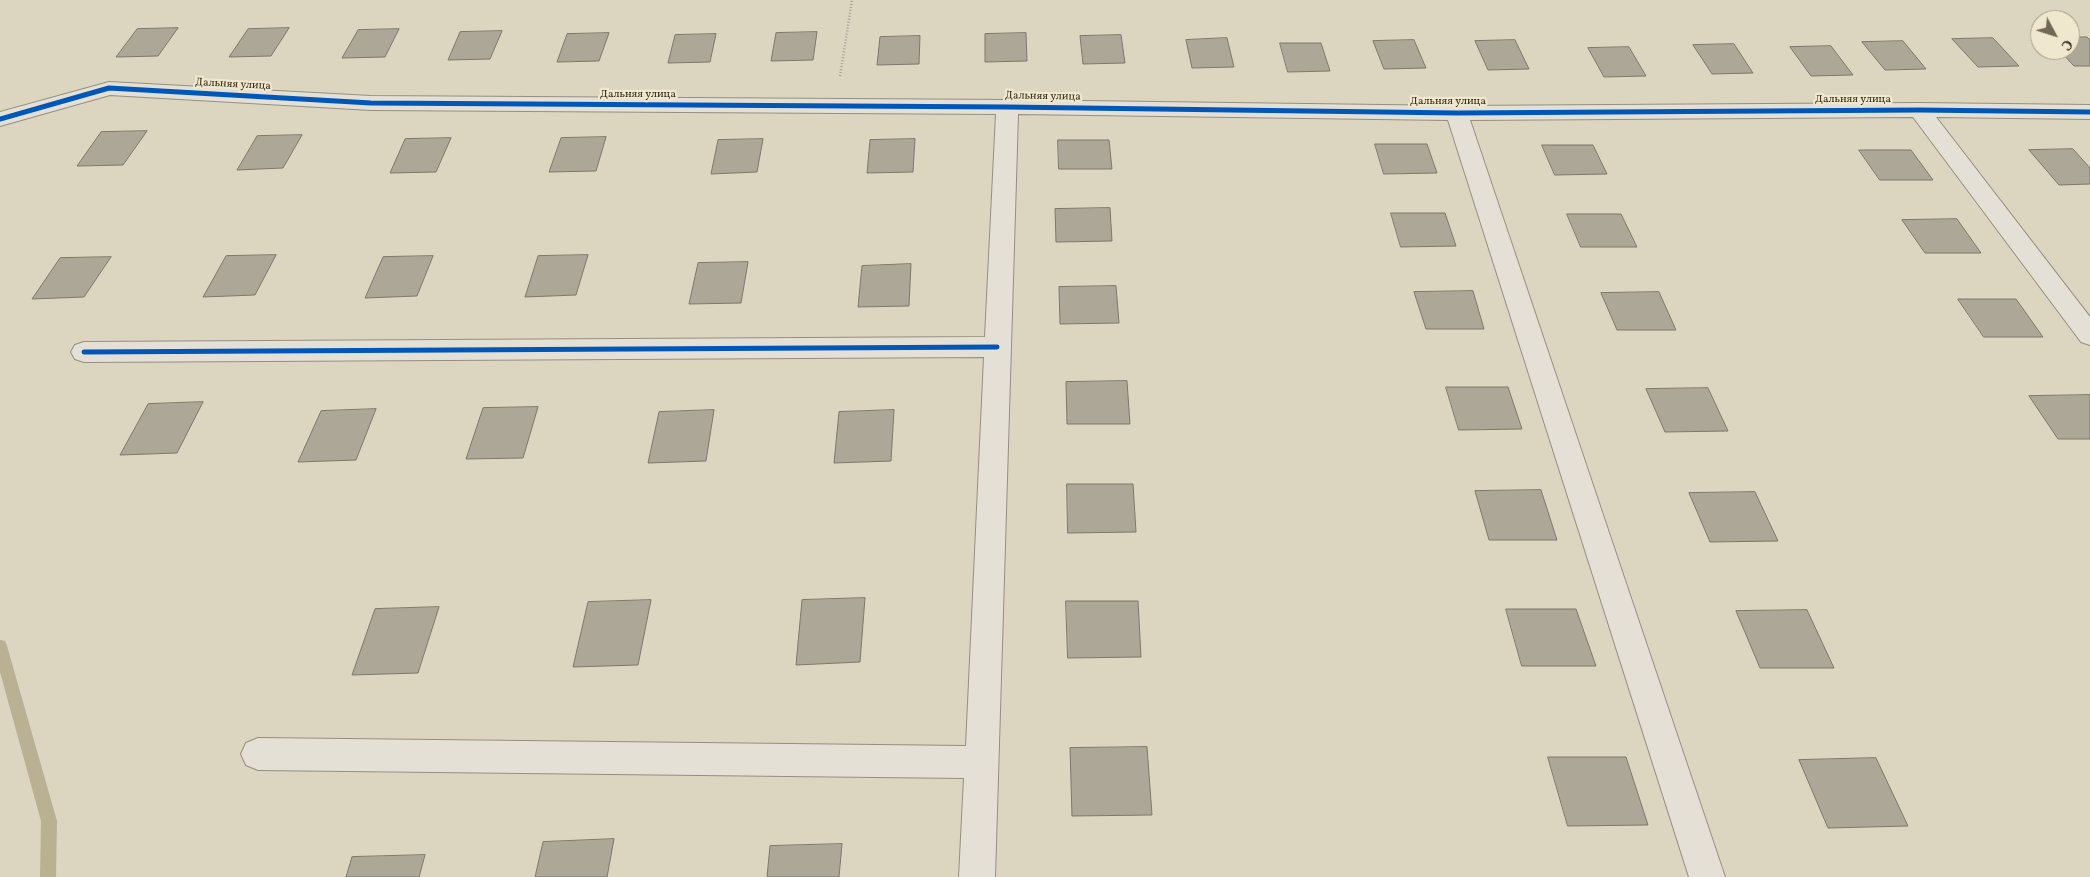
<!DOCTYPE html>
<html>
<head>
<meta charset="utf-8">
<style>
	body { margin:0 }
	#map { position:relative; width:2090px; height:877px; overflow:hidden; background:#dcd5bf; font-family:Vollkorn,serif }
	canvas { display:block }
	.north { position:absolute; left:2030px; top:10px; width:50px; height:50px; box-sizing:border-box; background:#f0e8ce; border:1px solid #a79d87; border-radius:50%; rotate:130deg; font-size:14px; font-weight:700; line-height:20px; text-align:center; color:#392c1c }
	.north::after { content:''; display:block; margin:auto; width:18px; height:22px; background:#726755; clip-path:polygon(50% 0,100% 100%,50% 72%,0 100%) }
</style>
</head>
<body>
<div id="map">
<canvas width="2090" height="877"></canvas>
<div class="north">С</div>
</div>
<script>
const ctx = document.querySelector('canvas').getContext('2d');
ctx.lineJoin = 'round';
function paint(path, color) {
  ctx.fillStyle = color;
  ctx.fill(path, 'evenodd');
}
function trace(path, color, width, dash) {
  ctx.strokeStyle = color;
  ctx.lineWidth = width;
  ctx.lineCap = dash ? 'butt' : 'round';
  ctx.setLineDash(dash || []);
  ctx.stroke(path);
}
function label(font, color, halo, rows, align = 'center') {
  ctx.font = font + ' Vollkorn,serif';
  ctx.lineWidth = 4.5;
  ctx.setLineDash([]);
  ctx.textBaseline = 'middle';
  ctx.strokeStyle = halo;
  ctx.fillStyle = color;
  for (const [text, x, y, turn = 0] of rows) {
    ctx.save();
    ctx.translate(x, y);
    ctx.rotate((+turn || 0) * Math.PI / 180);
    ctx.textAlign = isNaN(turn) ? turn : align;
    if (halo) ctx.strokeText(text, 0, 0);
    ctx.fillText(text, 0, 0);
    ctx.restore();
  }
}
paint(new Path2D(`
	M0,640L5,641L7,646L57,821L56,877H40L41,821L0,672Z`), '#bab093');
const building = new Path2D(`
	M178,28L158,56L116,57L137,29Z
	M289,28L271,56L229,57L248,29Z
	M399,29L385,57L342,58L358,30Z
	M502,31L490,59L448,60L460,32Z
	M817,32L813,60L771,61L776,33Z
	M609,33L599,61L557,62L567,34Z
	M1026,33L1027,61L985,62V34Z
	M716,34L710,62L668,63L675,35Z
	M1121,35L1125,63L1083,64L1080,36Z
	M920,36L919,64L877,65L880,37Z
	M2070,37H2087L2090,40V66H2074L2059,50H2070Z
	M1227,38L1234,67L1192,68L1186,40Z
	M1993,38L2019,66L1978,67L1952,39Z
	M1414,40L1426,68L1384,69L1373,41Z
	M1515,40L1529,69L1488,70L1475,41Z
	M1903,41L1926,69L1885,70L1862,42Z
	M1280,43H1321L1330,71L1288,72Z
	M1734,44L1753,73L1712,74L1693,45Z
	M1831,46L1853,75L1811,76L1790,47Z
	M1629,47L1646,76L1604,77L1588,48Z
	M147,131L123,165L77,166L101,132Z
	M302,135L283,168L237,170L257,136Z
	M606,137L596,171L549,172L561,138Z
	M451,138L436,172L390,173L405,139Z
	M763,139L757,172L711,174L718,140Z
	M915,139L913,172L867,173L870,140Z
	M1058,140H1109L1112,169H1059Z
	M1375,144H1427L1437,173L1384,174Z
	M1542,145H1593L1607,174L1555,175Z
	M2073,149L2090,168V184L2059,185L2029,150Z
	M1859,150H1911L1933,180H1880Z
	M1110,208L1112,241L1056,242L1055,209Z
	M1391,213H1445L1456,246L1401,247Z
	M1567,214H1621L1637,247H1581Z
	M1957,219L1981,253H1925L1902,220Z
	M276,255L255,295L203,297L226,256Z
	M588,255L576,295L525,297L538,256Z
	M433,256L417,296L365,298L383,257Z
	M111,257L84,297L32,299L60,258Z
	M748,262L741,303L689,304L698,263Z
	M911,264L909,306L858,307L862,266Z
	M1116,286L1119,323L1060,324L1059,287Z
	M1473,291L1484,329H1426L1414,292Z
	M1659,292L1676,330H1617L1601,293Z
	M1958,299H2016L2043,337H1984Z
	M1127,381L1130,424H1067L1066,382Z
	M1446,387H1508L1522,429L1459,430Z
	M1708,388L1728,431L1665,432L1646,389Z
	M2090,395V439H2058L2029,396Z
	M203,402L177,453L120,455L148,404Z
	M538,407L523,458L466,459L483,408Z
	M376,409L356,460L298,462L321,411Z
	M714,410L706,461L648,463L659,412Z
	M894,410L891,461L834,463L839,412Z
	M1067,484H1133L1136,532L1068,533Z
	M1541,490L1557,540H1489L1475,491Z
	M1755,492L1778,541L1710,542L1689,493Z
	M865,598L860,662L796,665L802,600Z
	M651,600L638,665L573,667L588,602Z
	M1066,601H1138L1141,657L1068,658Z
	M439,607L418,673L352,675L375,609Z
	M1506,609H1576L1596,666H1522Z
	M1807,610L1834,668H1760L1736,611Z
	M1147,747L1152,815L1072,816L1070,748Z
	M1548,757H1626L1648,825L1568,826Z
	M1876,758L1908,826L1828,828L1799,760Z
	M614,839L607,877H535L543,842Z
	M842,844L839,877H767L770,846Z
	M425,855L419,877H346L352,857Z`);
paint(building, '#ada798');
trace(building, '#7d786a', 1);
const minor = new Path2D(`
	M109,82L371,96L1007,100L1457,106L1919,103L2090,105V119L1936,117L2090,317V345L2081,342L1913,117L1470,120L1725,877H1689L1448,120L1018,114L995,877H959L964,778L258,770L246,765L241,754L246,743L258,738L966,746L984,357L84,362L75,359L71,352L75,345L84,342L985,337L996,114L371,110L110,95L0,126V112Z`);
trace(minor, '#948f80', 2);
trace(new Path2D(`
	M840,76L852,0`), '#a6a298', 2.5, [1, 2]);
paint(minor, '#e4e0d5');
trace(new Path2D(`
	M0,119L109,88L371,103L1007,107L1457,113L1919,110L2090,112
	M84,352L997,347`), '#0057b8', 5);
label('11px', '#392c1c', '#f0e8ce', [
	["Дальняя улица",233,85,3],
	["Дальняя улица",638,95],
	["Дальняя улица",1043,97,1],
	["Дальняя улица",1853,100],
	["Дальняя улица",1448,102]
]);
</script>
</body>
</html>
